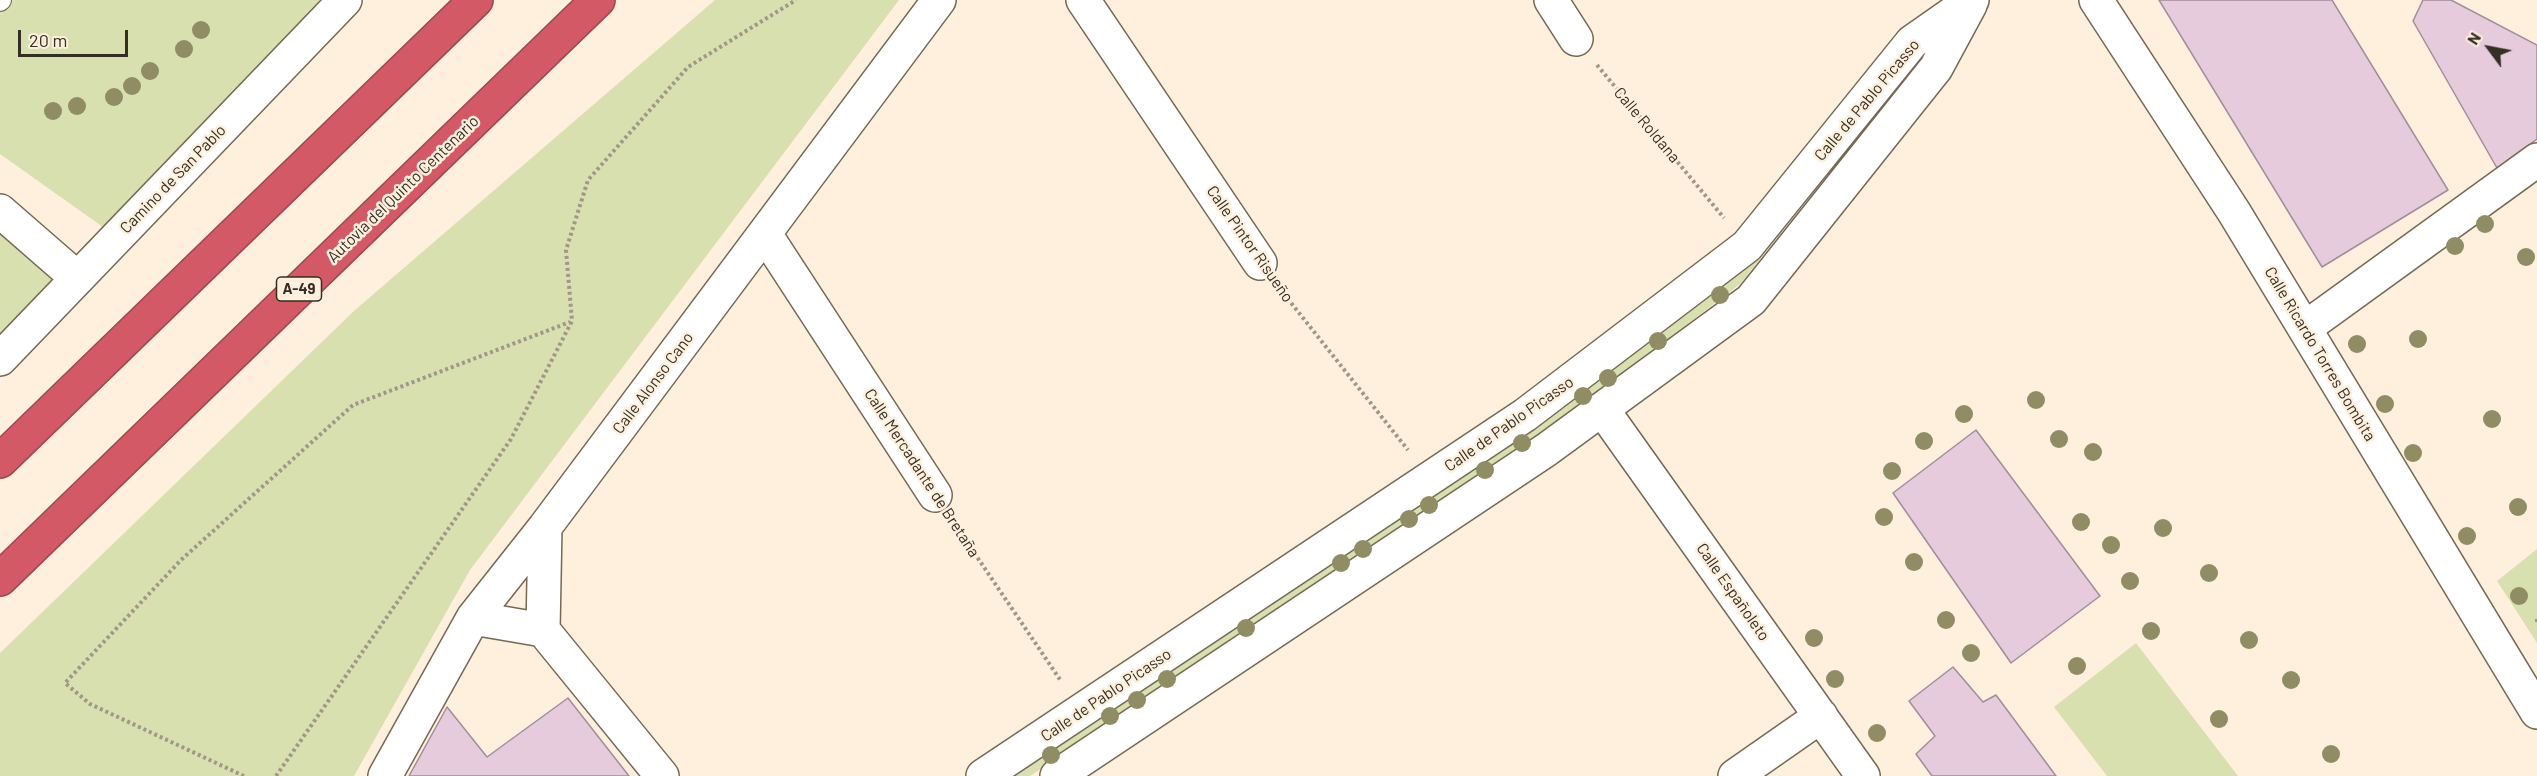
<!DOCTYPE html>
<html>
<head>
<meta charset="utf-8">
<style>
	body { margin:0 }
	#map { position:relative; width:2537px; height:776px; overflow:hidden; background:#fef0dd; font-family:Barlow,sans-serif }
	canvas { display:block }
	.north { position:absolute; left:2459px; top:18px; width:60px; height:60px; -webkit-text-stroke:4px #fef0dd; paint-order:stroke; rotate:302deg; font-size:16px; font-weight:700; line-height:24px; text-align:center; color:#342e25 }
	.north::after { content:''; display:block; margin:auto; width:21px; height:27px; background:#342e25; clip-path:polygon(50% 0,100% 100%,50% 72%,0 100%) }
	.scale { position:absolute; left:18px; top:30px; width:110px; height:27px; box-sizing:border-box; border:3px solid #342e25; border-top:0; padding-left:8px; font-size:18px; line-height:21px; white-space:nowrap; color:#342e25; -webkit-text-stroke:4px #fef0dd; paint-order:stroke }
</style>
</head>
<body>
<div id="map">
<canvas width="2537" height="776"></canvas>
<div class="north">N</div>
<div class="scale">20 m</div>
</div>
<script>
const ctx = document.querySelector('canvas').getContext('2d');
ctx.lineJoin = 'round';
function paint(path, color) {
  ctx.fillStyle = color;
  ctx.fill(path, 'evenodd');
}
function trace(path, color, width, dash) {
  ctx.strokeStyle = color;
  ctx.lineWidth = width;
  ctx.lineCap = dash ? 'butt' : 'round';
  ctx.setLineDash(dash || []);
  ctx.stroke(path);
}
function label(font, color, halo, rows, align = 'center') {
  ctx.font = font + ' Barlow,sans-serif';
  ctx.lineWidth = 5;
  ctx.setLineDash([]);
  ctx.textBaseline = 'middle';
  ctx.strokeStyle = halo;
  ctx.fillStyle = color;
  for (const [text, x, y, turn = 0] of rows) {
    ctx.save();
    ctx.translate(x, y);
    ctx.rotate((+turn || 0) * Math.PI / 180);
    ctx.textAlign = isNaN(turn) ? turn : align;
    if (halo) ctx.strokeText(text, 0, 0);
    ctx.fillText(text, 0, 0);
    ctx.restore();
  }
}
paint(new Path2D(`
	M4,0H345L117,237L0,154V7Z
	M715,0H899L470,570L354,776H0V653L355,310Z
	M1933,47L1848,148L1740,284L1545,432L1132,710L1030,776H1009L1324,569L1537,424L1730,277L1883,86Z
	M0,211L77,278L0,359Z
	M2537,549V643L2497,581Z
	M2136,643L2238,776H2107L2054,707Z`), '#d8e0b0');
const building = new Path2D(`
	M2159,0H2332L2448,190L2322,267Z
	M2423,0H2451L2537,45V139L2497,168L2413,21Z
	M1976,430L2100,596L2011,663L1893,493Z
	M1953,667L1983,702L1996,695L2056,776H1932L1916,754L1935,736L1909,701Z
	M568,698L629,776H409L447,707L487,757Z`);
paint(building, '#e5cbdb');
trace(building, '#a48c9b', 1.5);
const lane = new Path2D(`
	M0,1L1,0`);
const street = new Path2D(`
	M1083,0L1260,263
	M1551,0L1576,39
	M2096,0L2234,212L2537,712
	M0,211L77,278
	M765,234L935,495
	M2305,328L2537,160
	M0,359L345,0
	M1602,409L1863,776
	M473,618L543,630
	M543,630L662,776
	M543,630L545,527
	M385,776L473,618L545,527L939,0
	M983,776L1525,415L1747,246L1912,42L1972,0
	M1057,776L1546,450L1751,300L1936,68L1970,5
	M1735,776L1821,716`);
const highway = new Path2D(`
	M0,461L476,0
	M0,579L598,0`);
trace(lane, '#766853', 22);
trace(street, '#766853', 36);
trace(highway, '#9c4a50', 36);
trace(new Path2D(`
	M1597,65L1724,218
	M1280,289L1408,450
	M954,523L1061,681
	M2537,619V622
	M244,776L90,704L65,683L181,560L353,405L570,322
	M276,776L511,439L572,321L566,250L588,180L688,67L796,0`), '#a19789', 4, [3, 3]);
trace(lane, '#fff', 20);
trace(street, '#fff', 33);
trace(highway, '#d45967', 33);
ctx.fillStyle = '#908c63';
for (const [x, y] of [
	[201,30],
	[184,49],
	[150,71],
	[132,86],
	[114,97],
	[77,106],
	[53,111],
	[2485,224],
	[2455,246],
	[2526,257],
	[1720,295],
	[2418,339],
	[1658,341],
	[2357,344],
	[1608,378],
	[1583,396],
	[2036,400],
	[2385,404],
	[1964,414],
	[2492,419],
	[2059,439],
	[1924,441],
	[1522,443],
	[2093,452],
	[2413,453],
	[1485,470],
	[1892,471],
	[1429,505],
	[2518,507],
	[1884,517],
	[1409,519],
	[2081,522],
	[2163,528],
	[2467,536],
	[2111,545],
	[1363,549],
	[1914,562],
	[1341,563],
	[2209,573],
	[2130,581],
	[2519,596],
	[1946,620],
	[1246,628],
	[2151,631],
	[1814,638],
	[2249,640],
	[1971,653],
	[2077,666],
	[1167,679],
	[1835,679],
	[2291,680],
	[1137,700],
	[1110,716],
	[2219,719],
	[1877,733],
	[2331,754],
	[1051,755]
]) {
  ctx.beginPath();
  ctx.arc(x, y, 9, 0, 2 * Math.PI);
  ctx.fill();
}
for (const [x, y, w] of [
	[299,289,45]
]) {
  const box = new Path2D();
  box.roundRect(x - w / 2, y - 12, w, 24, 4.5);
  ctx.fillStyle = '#fef0dd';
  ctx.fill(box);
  trace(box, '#342e25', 1.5);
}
label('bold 15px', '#342e25', null, [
	["A-49",299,289]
]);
label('16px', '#342e25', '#fef0dd', [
	["Calle de Pablo Picasso",1867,100,-50],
	["Calle Roldana",1647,125,50],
	["Camino de San Pablo",173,179,-46],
	["Autovía del Quinto Centenario",403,189,-44],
	["Calle Pintor Risueño",1250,244,55],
	["Calle Ricardo Torres Bombita",2320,354,59],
	["Calle Alonso Cano",653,383,-53],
	["Calle de Pablo Picasso",1509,424,-35],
	["Calle Mercadante de Bretaña",922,473,57],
	["Calle Españoleto",1733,592,55],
	["Calle de Pablo Picasso",1106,695,-34]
]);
</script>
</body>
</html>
